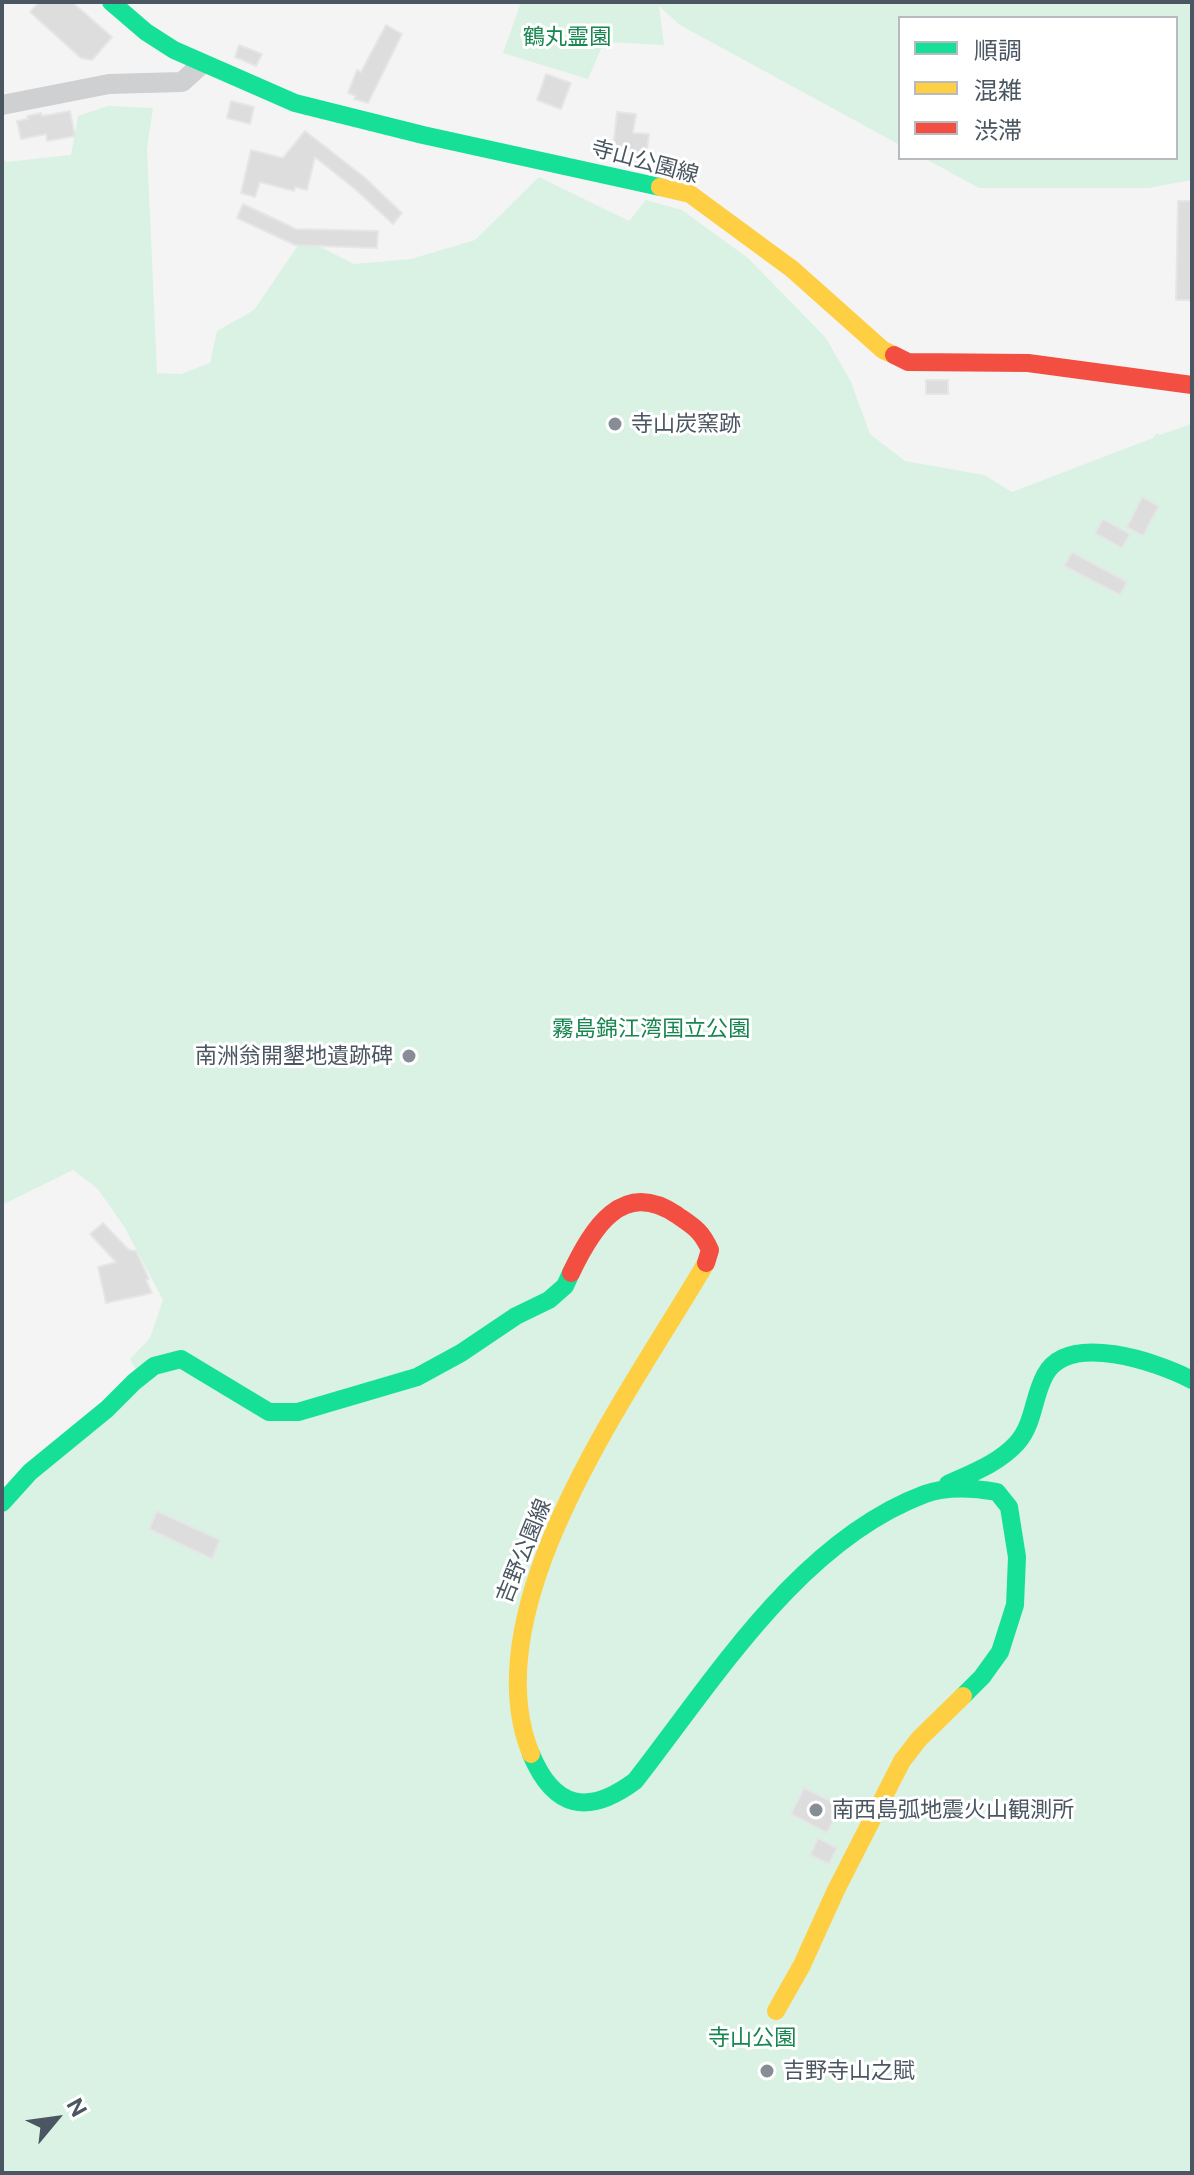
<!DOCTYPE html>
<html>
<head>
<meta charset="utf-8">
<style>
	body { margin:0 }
	#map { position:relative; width:1194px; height:2175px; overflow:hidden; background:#f4f4f4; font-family:"Public Sans","Noto Sans JP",sans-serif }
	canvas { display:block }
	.frame { position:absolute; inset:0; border:4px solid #4a5661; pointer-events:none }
	.legend { position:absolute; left:898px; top:16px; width:280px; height:144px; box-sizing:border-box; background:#fff; border:2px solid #b7bbc0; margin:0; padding:10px 14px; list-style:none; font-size:24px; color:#4a5661 }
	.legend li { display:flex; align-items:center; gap:16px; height:40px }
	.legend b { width:40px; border:2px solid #b7bbc0 }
	.north { position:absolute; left:16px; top:2079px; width:80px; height:80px; -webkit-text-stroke:6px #fff; paint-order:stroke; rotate:61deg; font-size:22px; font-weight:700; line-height:32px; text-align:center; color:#4a5661 }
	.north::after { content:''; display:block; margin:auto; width:28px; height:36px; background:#4a5661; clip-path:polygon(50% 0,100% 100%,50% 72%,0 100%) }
</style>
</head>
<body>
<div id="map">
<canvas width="1194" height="2175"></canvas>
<div class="frame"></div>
<ul class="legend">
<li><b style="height:10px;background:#16e098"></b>順調</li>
<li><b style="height:10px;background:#ffcf43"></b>混雑</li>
<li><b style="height:10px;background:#f24e42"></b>渋滞</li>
</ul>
<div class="north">N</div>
</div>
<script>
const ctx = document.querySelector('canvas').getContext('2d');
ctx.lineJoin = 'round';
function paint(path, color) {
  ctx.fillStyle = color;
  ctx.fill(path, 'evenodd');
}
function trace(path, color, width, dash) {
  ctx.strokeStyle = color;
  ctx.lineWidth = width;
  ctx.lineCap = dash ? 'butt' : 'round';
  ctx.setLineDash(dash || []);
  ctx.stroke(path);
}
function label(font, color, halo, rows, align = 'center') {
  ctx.font = font + ' "Public Sans","Noto Sans JP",sans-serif';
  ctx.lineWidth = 6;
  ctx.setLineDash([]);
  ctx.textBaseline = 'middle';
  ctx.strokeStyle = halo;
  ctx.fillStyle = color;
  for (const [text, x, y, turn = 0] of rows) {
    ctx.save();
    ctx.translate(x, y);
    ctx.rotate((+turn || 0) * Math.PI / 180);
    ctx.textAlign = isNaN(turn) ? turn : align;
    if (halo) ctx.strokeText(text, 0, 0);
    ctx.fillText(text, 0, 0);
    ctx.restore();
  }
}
paint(new Path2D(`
	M521,2H1192V180L1148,188H979L924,158H1176V18H900V145L680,25L659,6L664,45L604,42L588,79L503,53Z
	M108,106L153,108L147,149L157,373L181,374L210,363L217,331L254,310L303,238L354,264L411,259L475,240L539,177L629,221L646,200L682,210L748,258L826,338L851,382L870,434L905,461L984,475L1012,492L1153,438L1157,433L1160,435L1191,424L1192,419V2173H2V1507L136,1371L130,1359L150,1338L163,1300L125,1228L98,1189L73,1170L2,1205V157L6,162L71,155L78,116Z`), '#d9f2e3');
const building = new Path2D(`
	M39,2H72L112,37L92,60L81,58L30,12Z
	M386,25L402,34L368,103L354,99L356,96L348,93L357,70L361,72Z
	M239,45L262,54L256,66L235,57Z
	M546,74L571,83L561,109L537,100Z
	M231,101L254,107L250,124L227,118Z
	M70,111L75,136L47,141L46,134L21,139L17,121L28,119L27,116L41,113L42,116Z
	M617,112L636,114L633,133L649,134L645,166L612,158Z
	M305,131L364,177L402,213L393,224L355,189L315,157L307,190L295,187L294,191L260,182L255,197L241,193L251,150L283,158Z
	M1178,201H1192V300H1176Z
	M243,204L296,229L378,231L377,248L295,245L237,218Z
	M926,380H948V394H926Z
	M1142,497L1159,506L1143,536L1127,527Z
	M1103,519L1130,534L1122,548L1095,533Z
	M1072,552L1127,582L1120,595L1064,566Z
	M103,1223L129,1250L136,1251L149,1279L146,1280L152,1293L106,1303L98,1267L116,1262L90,1234Z
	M157,1511L220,1540L212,1559L149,1529Z
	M804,1788L841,1806L827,1833L791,1814Z
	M818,1838L837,1848L829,1864L810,1855Z`);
paint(building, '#ddddde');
trace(building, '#e5e6e7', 2);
trace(new Path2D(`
	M2,105L109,84L182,82L202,64`), '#ced0d2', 20);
trace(new Path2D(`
	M111,2L146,32L174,50L295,103L423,135L660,187
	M948,1484C972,1473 999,1463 1017,1443C1034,1424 1033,1397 1045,1375C1068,1331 1158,1362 1192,1380
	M2,1503L30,1472L107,1409L134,1382L154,1366L181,1359L269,1412H298L417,1377L461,1353L516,1316L549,1300L565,1286L571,1273
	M531,1754C554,1809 588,1816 635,1781C714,1680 799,1541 925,1494C947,1486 974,1488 997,1492L1009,1507L1017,1557L1015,1605L1000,1652L982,1677L963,1696`), '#16e098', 18);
trace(new Path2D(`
	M660,187L690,194L792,269L883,350L894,355
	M531,1754C470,1606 634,1387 706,1263
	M776,2011L802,1965L836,1890L902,1761L919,1739L963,1696`), '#ffcf43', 18);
trace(new Path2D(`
	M894,355L908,362L1028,363L1192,385
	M571,1273C592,1229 622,1178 677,1215C694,1227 701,1230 710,1250L706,1263`), '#f24e42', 18);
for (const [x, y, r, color] of [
	[615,424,8,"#868d94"],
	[409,1056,8,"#868d94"],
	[816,1810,8,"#868d94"],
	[767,2071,8,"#868d94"]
]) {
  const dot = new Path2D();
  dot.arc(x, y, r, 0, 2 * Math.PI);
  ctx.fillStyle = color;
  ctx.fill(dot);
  trace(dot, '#fff', 3);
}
label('22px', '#17864f', '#fff', [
	["鶴丸霊園",567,37],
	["霧島錦江湾国立公園",651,1029],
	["寺山公園",752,2038]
]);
label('22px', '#4a5661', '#fff', [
	["寺山公園線",645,162,15],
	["吉野公園線",524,1551,-68]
]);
label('22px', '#4a5661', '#fff', [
	["寺山炭窯跡",631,424],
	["南洲翁開墾地遺跡碑",393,1056,"right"],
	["南西島弧地震火山観測所",832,1810],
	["吉野寺山之賦",783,2071]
], 'left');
</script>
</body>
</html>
